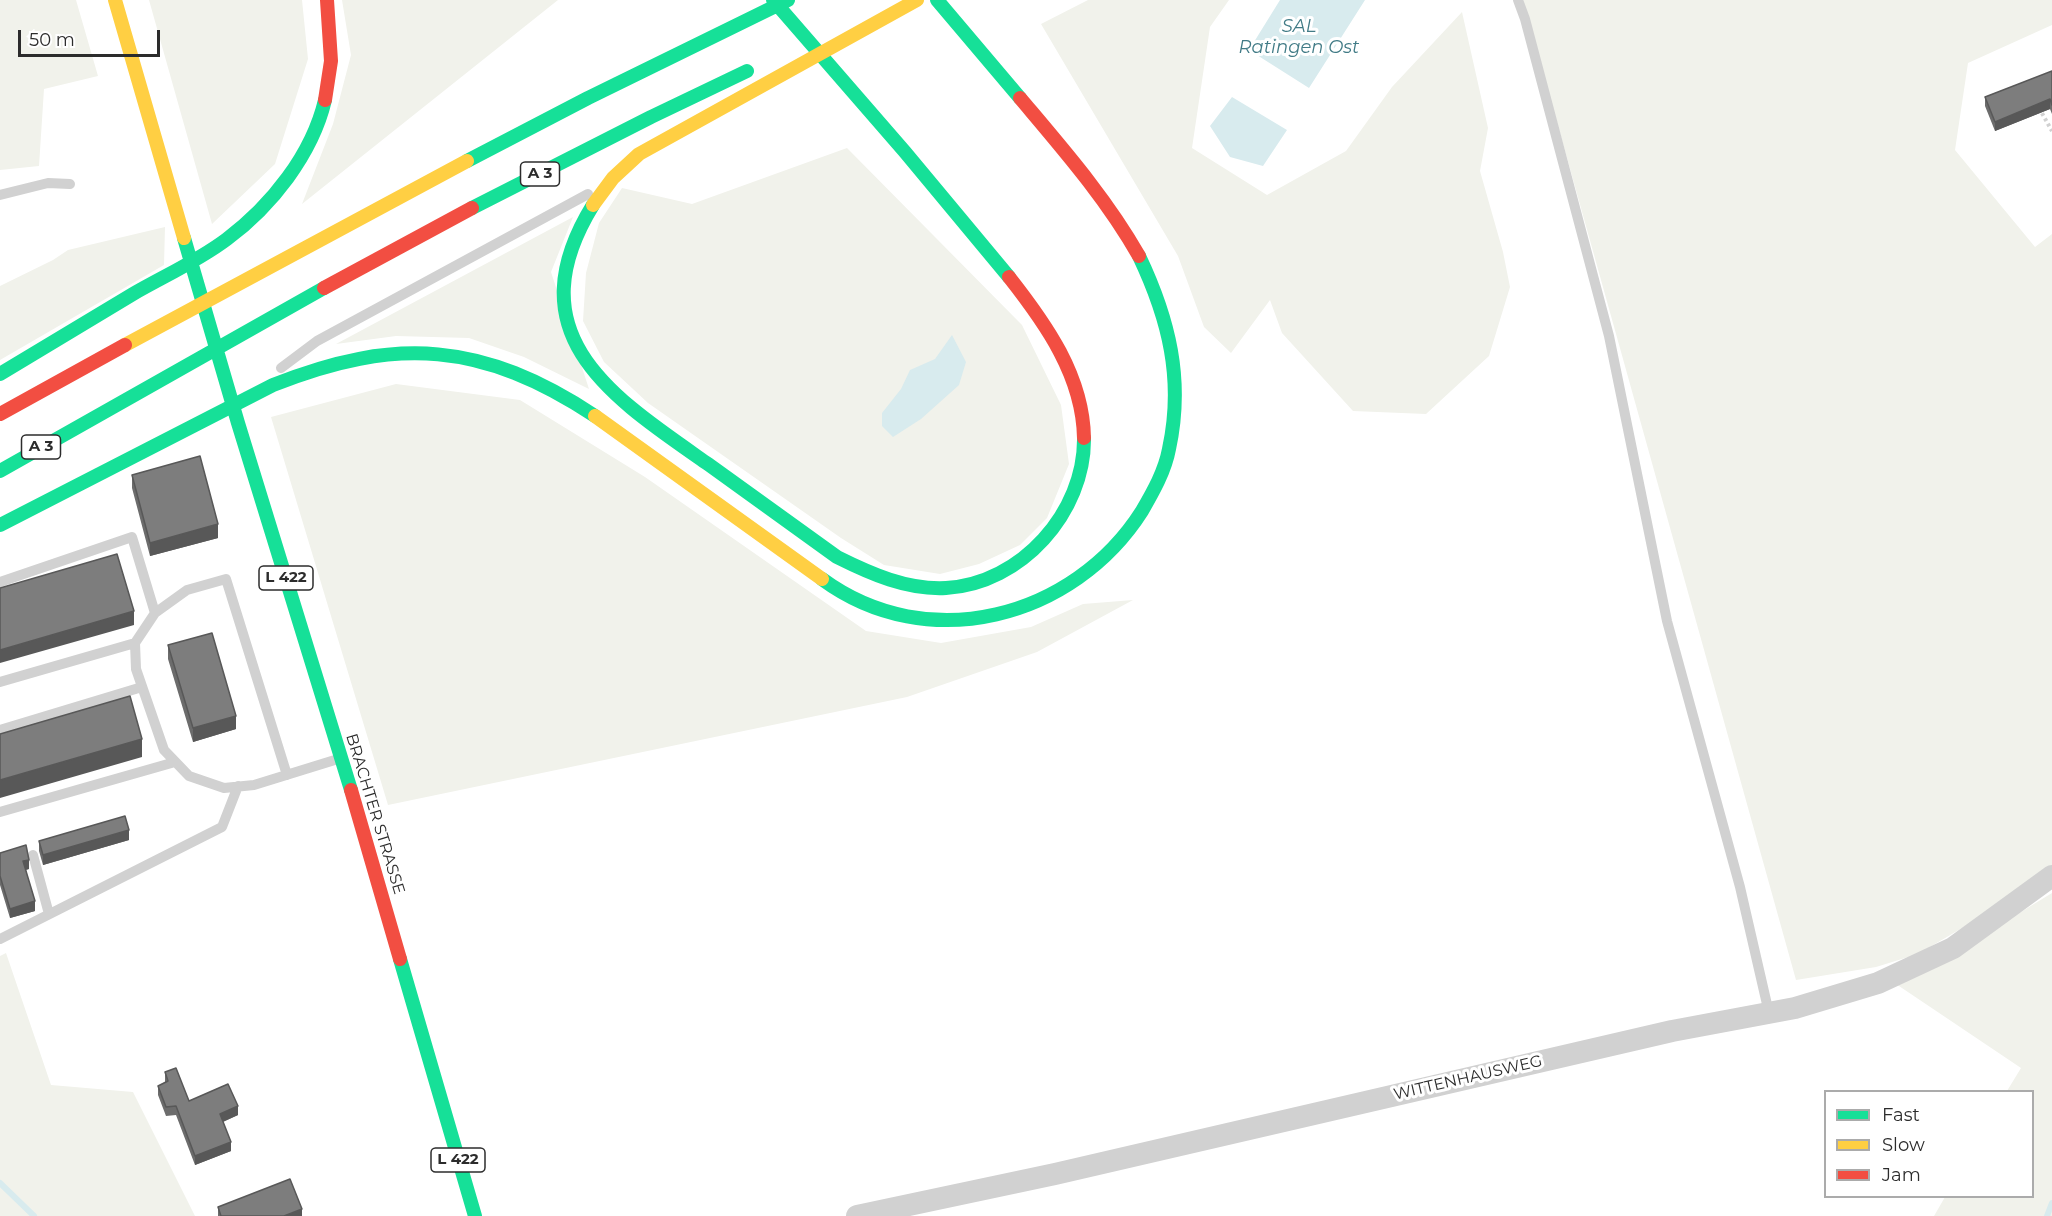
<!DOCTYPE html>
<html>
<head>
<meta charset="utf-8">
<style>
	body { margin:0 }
	#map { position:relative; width:2052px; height:1216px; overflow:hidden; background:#fff; font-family:Montserrat,sans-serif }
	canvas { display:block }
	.legend { position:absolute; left:1824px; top:1090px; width:210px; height:108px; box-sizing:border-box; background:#fff; border:2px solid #ababab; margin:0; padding:8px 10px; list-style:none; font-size:18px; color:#2c2c2c }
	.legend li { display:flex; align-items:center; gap:12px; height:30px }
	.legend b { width:30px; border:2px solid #ababab }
	.scale { position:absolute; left:18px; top:30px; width:142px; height:27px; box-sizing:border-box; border:3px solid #2c2c2c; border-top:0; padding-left:8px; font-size:18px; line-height:21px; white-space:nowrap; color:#2c2c2c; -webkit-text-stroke:4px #fff; paint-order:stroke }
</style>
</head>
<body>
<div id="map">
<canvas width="2052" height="1216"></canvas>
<ul class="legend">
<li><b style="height:8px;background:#16e098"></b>Fast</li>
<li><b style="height:8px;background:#ffcf43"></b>Slow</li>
<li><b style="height:8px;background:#f24e42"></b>Jam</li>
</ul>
<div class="scale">50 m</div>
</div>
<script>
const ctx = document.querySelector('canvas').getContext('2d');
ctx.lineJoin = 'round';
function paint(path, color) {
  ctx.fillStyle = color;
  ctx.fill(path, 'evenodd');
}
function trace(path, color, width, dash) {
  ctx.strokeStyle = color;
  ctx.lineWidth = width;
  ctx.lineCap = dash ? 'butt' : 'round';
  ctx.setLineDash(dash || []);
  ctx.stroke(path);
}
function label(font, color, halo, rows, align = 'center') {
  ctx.font = font + ' Montserrat,sans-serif';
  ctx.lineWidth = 6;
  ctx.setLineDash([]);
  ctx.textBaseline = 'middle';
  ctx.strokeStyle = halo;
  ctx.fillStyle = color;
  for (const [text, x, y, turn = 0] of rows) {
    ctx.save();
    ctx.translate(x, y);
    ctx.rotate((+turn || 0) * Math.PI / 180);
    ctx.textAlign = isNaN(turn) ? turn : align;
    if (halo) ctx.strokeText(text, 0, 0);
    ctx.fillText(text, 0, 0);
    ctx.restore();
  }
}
paint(new Path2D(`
	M0,0H76L98,76L44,89L39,166L0,170Z
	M149,0H302L308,59L275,164L212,224Z
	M342,0H558L302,204L333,124L351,55Z
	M1088,0H1229L1210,27L1192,148L1267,195L1346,151L1392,87L1462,12L1488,128L1480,171L1503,252L1510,287L1489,356L1426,414L1353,411L1282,333L1270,300L1231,353L1204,327L1178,256L1041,24Z
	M1523,0H2052V25L1968,63L1955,150L2035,247L2052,234V875L1918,954L1876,967L1796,980Z
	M847,148L1022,325L1061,405L1069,464L1047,518L1020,545L979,564L940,574L884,565L841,538L648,403L604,362L583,321L586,273L599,223L622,188L692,204Z
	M573,217L551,272L589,389L524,357L469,338L396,336L336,344Z
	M165,227L164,265L0,360V286L53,260L68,250Z
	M396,384L520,400L645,477L866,631L941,643L1031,627L1083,604L1133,600L1037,652L907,697L388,805L271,417Z
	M2052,893V1216H1934L1945,1197L2032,1196V1092L2007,1091L2021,1068L1896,984L1957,951Z
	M6,953L51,1085L133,1092L195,1216H0V956Z`), '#f1f2eb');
paint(new Path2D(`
	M1280,0H1365L1309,88L1249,50Z
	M1232,97L1287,130L1263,166L1230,157L1210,126Z
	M952,335L966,362L959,385L921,419L893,437L882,426V413L901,389L910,370L935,359Z`), '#d8ebee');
trace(new Path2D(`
	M0,1183L34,1216
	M2047,1216L2052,1203`), '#d8ebee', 6);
trace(new Path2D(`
	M2039,108L2052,131`), '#d1d1d1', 4, [3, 3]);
trace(new Path2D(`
	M1518,0L1525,19L1609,336L1667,621L1740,887L1769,1013
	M0,195L48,183L70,184
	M281,368L317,341L588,194
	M0,582L132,537L155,613
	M0,682L135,643
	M0,730L142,687
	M287,775L226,579L187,590L155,613L135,643L136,669L164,750L189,776L224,788L254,785L338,759
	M0,812L175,762
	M33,855L49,914
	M0,939L222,827L238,786`), '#d1d1d1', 10);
trace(new Path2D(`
	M857,1216L1055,1174L1672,1031L1795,1008L1878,983L1953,948L2052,876`), '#d1d1d1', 22);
trace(new Path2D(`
	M773,0L905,152L1009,277
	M937,0L1020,98
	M467,161L588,98L788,0
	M593,205C513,335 612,397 708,464C751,495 794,526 837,557C871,574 907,590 946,588C1021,584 1085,512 1084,438
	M472,208L651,117L747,71
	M184,238L238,423L351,790
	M0,374C44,348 88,321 133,294C164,276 198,261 227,239C271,206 312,155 325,100
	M0,471L324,288
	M0,525L273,385C396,336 483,342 595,416
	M822,579C928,657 1074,618 1142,511C1153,492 1165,471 1169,449C1184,380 1169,319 1139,256
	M400,959L475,1216`), '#16e098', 14);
trace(new Path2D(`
	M115,0L184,238
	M593,205L613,178L639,154L917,0
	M125,345L467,161
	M595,416L822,579`), '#ffcf43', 14);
trace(new Path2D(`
	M1020,98C1063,149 1106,198 1139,256
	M325,100L331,61L327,0
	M1009,277C1046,324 1083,376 1084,438
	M324,288L472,208
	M0,414L125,345
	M351,790L400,959`), '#f24e42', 14);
paint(new Path2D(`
	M2052,71V114L2050,109L1995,131L1985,106V97Z
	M132,475L218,538L150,556L132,488Z
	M168,645L236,729L193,742L168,659Z
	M129,840L43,865L39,851V841Z
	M0,853L29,869L26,870L35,911L10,918L0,885Z
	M165,1072L189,1101L238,1115L223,1122L231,1151L195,1165L176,1115L166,1116L158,1095V1086L165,1082Z
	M218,1207L302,1216H218Z`), '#6c6c6c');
paint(new Path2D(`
	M2050,99V109L1995,131V122Z
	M218,524V538L150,556V543Z
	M134,611V625L0,663V650Z
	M236,716V729L193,742V728Z
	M142,739V757L0,798V780Z
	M129,830V840L43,865V855Z
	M29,860V869L23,870V861Z
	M35,901V911L10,918V909Z
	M238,1106V1115L220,1123V1114Z
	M231,1142V1151L195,1165V1156Z
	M302,1209V1216H284Z`), '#585858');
const building = new Path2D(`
	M2052,71V105L2050,99L1995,122L1985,97Z
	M200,456L218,524L150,543L132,475Z
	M117,554L134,611L0,650V588Z
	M212,633L236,716L193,728L168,645Z
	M130,696L142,739L0,780V734Z
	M125,816L129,830L43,855L39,841Z
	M26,845L29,860L23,861L35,901L10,909L0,876V853Z
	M176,1068L189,1101L228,1084L238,1106L220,1114L231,1142L195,1156L176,1106L166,1107L158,1086L168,1081L165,1072Z
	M290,1179L302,1209L284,1216H221L218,1207Z`);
paint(building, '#7d7d7d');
trace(building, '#585858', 1.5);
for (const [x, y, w] of [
	[540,174,39],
	[41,447,39],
	[286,578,54],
	[458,1160,54]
]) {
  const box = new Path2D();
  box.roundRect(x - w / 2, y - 12, w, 24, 4.5);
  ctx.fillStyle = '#fff';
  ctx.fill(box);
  trace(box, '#2c2c2c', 1.5);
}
label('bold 15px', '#2c2c2c', null, [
	["A 3",540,174],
	["A 3",41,447],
	["L 422",286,578],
	["L 422",458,1160]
]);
label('16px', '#2c2c2c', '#fff', [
	["BRACHTER STRASSE",375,814,73],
	["WITTENHAUSWEG",1468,1078,-13]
]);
label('italic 18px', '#417b86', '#fff', [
	["SAL",1299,27],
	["Ratingen Ost",1299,48]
]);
</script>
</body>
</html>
